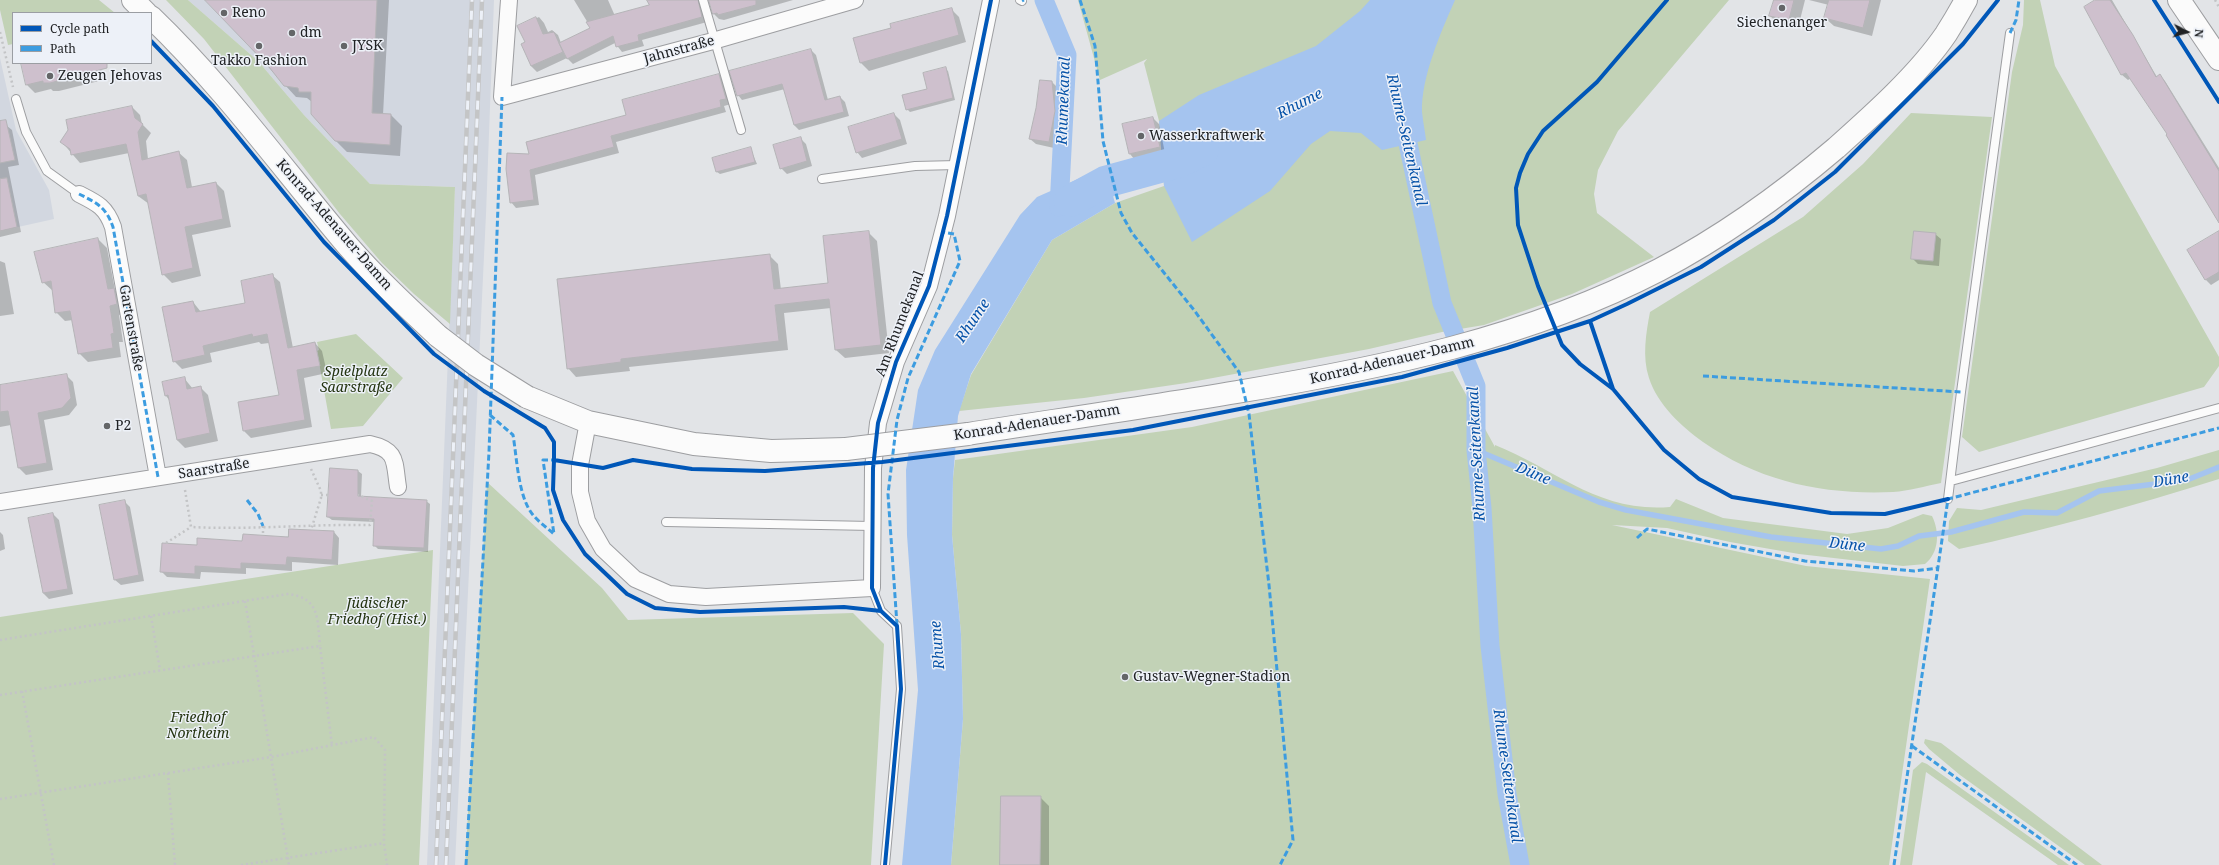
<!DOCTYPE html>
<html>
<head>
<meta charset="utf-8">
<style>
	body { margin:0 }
	#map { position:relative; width:2219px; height:865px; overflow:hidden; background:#e2e4e7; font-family:"Noto Serif",serif }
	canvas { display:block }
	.legend { position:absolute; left:12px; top:12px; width:140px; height:52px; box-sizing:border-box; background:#edf1f8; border:1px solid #9b9ea3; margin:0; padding:5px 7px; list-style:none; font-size:12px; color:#202224 }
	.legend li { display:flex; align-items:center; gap:8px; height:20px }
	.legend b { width:20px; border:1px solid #9b9ea3 }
	.north { position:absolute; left:2167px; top:12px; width:40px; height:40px; -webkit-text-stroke:3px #edf1f8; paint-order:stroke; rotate:96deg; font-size:11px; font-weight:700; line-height:16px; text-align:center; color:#202224 }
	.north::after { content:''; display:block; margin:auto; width:14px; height:18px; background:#202224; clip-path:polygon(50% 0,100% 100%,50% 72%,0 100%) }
</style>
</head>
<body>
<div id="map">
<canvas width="2219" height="865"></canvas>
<ul class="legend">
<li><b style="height:5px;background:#0057b8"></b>Cycle path</li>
<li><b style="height:5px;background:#3c9ce0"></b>Path</li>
</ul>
<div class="north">N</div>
</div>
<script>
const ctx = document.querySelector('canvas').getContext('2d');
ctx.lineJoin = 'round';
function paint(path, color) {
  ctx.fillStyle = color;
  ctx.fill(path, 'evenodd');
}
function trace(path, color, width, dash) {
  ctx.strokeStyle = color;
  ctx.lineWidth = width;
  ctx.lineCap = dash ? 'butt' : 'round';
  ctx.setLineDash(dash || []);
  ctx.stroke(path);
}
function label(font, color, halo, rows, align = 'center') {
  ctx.font = font + ' "Noto Serif",serif';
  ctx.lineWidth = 3;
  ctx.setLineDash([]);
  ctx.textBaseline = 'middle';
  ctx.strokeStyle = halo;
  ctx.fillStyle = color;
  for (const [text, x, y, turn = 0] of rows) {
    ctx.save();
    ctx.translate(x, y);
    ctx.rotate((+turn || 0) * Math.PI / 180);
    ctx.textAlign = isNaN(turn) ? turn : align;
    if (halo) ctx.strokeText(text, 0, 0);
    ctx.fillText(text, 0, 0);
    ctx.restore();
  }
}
paint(new Path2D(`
	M188,0H462L459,82L462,0H494L486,214L455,865H427L455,187L370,184L304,115L258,61Z
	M0,58L16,130L49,190L54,219L0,231Z`), '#d2d7e0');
paint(new Path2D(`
	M0,0H99L115,13H13V44L8,45L0,10Z
	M166,0H188L258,61L304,115L370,184L455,187L450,324L414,294L382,263L340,214L204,39Z
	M1078,0H1729L1618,131L1598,170L1594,194L1597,213L1654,257L1572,294L1484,325L1442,332L1369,349L1186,383L1084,398L959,411L971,375L1052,240L1115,203L1164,186L1159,121L1144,63L1147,59L1100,80Z
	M2024,0H2040L2055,66L2219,357V366L2204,387L1979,452L1962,437L2012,72L2023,25Z
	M1911,113L1992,117L1941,483C1925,486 1909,491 1893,492C1824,495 1760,482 1703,442C1682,427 1657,404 1649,378C1642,357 1646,333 1650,312L1803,217L1863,164Z
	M356,334L403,378L363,426L331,429L317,351L319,350L317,342Z
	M1453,371L1495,447V445C1556,469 1598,513 1670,507L1676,499L1723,518L1847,534L1888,528L1923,514L1932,516C1940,532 1939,553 1925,564L1903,566L1799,554L1730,542L1667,528L1612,525L1806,566L1930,579L1889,865H951L963,719L961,634L952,535L953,478L955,460L1192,427Z
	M2219,450V479C2133,506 2047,530 1959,549L1948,541L1949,521L1957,508L1981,510L2157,468Z
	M487,482L602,588L628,620L853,613L884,644L871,865H465Z
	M433,550L419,865H0V617Z
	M1925,739L1941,743L2102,865H2085L1960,775L1929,749L1924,743Z
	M1922,762L1927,764L2069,865H2058L1926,772L1912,865H1900L1913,770Z`), '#c2d2b6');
paint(new Path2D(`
	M1370,0H1455C1441,32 1421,77 1422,112C1423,122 1425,131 1426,140L1382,150L1361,133L1330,131L1311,144L1270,191L1192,242L1164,186L1159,121L1199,95L1316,46L1360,11Z
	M1105,167L1115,203L1052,240L971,374L958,416L953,478L952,535L961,634L963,719L951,865H902L918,690L907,535L906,470L918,390L935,350L1020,215L1037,197Z`), '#a5c4ef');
paint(new Path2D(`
	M207,0H389L383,115H391L402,126L400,156L347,152L335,140L312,102L307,98L296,97Z
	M574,0H608L615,16L650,6L648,0H707V22L642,40L644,46L622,52L615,43L573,64L567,58L537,72L531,66L526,43L519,26L539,17L544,23L548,32L552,30L558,35L561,43L591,28Z
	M709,0H793L724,20L719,19L714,14Z
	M1774,0H1805L1798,28L1779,24L1770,16Z
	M1809,0H1881L1872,36L1834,26L1825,18L1829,5Z
	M2097,0H2112L2157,77L2160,76L2165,81L2219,168V222L2169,134L2131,78L2128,80L2122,75L2085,8Z
	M951,9L959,17L966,42L869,71L861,63L855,39Z
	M811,50L816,55L828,100L840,97L845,102L849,116L799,130L794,125L785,89L742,100L738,95Z
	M22,63H100L103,80L59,91H53L51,89L35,93L27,85Z
	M945,69L948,71L955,100L910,112L907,109L928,90Z
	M718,75L724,80L731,104L724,106L726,112L616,142L619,153L535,175L539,205L516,208L511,202L530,155L627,115Z
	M1052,82L1058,88L1061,117L1054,148L1036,144L1030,139Z
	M132,107L140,115L142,124L151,133L146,141L148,159L178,152L187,160L192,187L216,183L224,191L231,227L192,235L201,276L172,283L163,274L149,204L138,196L129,153L80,163L61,141Z
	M894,114L900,120L907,144L862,158L857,152Z
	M1153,118L1159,124L1165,153L1135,160L1130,154Z
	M7,126L12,130L19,165L8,167L21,232L0,237V127Z
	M800,138L806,144L812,166L787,174L781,168Z
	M750,148L757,164L720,174L717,172L714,159Z
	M868,232L877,241L889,353L845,358L836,350L831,308L784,313L788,350L629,367L630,371L576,377L568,368L769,255L778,264L781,290L829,284Z
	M2219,232V280L2211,285L2206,280L2188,250Z
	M1935,234L1941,239L1939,266L1918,264L1912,258Z
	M98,239L107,248L115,290L123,298L125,313L119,315L123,342H119L121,357L88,362L79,353L73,320L65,321L56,312L53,291L43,282Z
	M0,261L5,263L14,314L0,316Z
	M272,275L280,282L293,348L315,343L322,351L327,373L304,378L312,427L251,438L244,431L280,396L269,343L261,344L259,342L210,353L212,362L182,369L174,361L193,302L201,312L247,304Z
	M66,375L73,382L77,405L69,415L44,420L53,470L26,475L19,468L11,425L0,427V386Z
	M184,378L193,389L200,387L208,395L218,441L185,448L177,440L170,401L166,396L163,383Z
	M331,469L358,471L362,474L361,497L426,501L430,504L428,552L378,549L374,545L375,522L332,520L328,517Z
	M124,501L130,507L144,581L121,585L115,580Z
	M53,514L59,520L73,594L49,599L43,593Z
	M0,532L3,535L5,549L0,551Z
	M334,532L339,538L338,565L292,562V571L246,568V574L201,572L200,579L167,577L161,571L197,546Z
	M1040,797L1049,806V865H1001Z`), '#0003');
trace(new Path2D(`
	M1476,450L1599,502L1626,510L1771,537L1881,549L1898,546L1919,536L1951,532L2024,512L2057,513L2099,491L2187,480L2219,467`), '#a5c4ef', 5.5);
trace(new Path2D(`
	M1044,0L1067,55L1059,207
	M1403,120L1442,303L1476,386V450L1482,508L1490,646L1507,794L1520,865`), '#a5c4ef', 19);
trace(new Path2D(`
	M1070,201L1105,182L1178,162L1203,150`), '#a5c4ef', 32);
const building = new Path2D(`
	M205,0H377L372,113L391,114L390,145L335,141L311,114V92H299L298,88L284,86L269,67Z
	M647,0H698L702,17L638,35L639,41L616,47L613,36L567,59L559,43L590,28L586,22L649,5Z
	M709,0H756V5L718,15L717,13L713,14Z
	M1774,0H1794L1789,20L1769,16Z
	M1829,0H1870L1863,28L1824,18Z
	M2095,0H2110L2133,35L2156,77L2160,74L2219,171V223L2166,135L2167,134L2126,73L2121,75L2084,7Z
	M952,8L959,35L860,63L853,38L891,28L890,24Z
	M536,17L543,34L554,32L563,52L531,66L521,44L525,42L517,26Z
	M811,49L825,100L840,96L844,112L794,125L782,84L737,96L729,71Z
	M21,63H107V68L50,83H43V81L26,85Z
	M946,67L953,98L906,110L902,95L927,89L923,73Z
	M719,74L726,99L720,100L721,107L611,136L614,147L530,170L534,200L510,203L506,169L507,153L529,154L526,142L626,115L622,100Z
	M1040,80L1052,81L1055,111L1049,142L1029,139L1036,108Z
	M132,106L135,118L143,124L138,132L142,160L179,151L187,188L216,182L223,219L185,227L193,268L162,275L146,194L138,196L126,144L71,155L70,149L60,142L68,130L66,120Z
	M894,113L902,139L856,153L848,127Z
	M1153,117L1160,147L1129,154L1122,124Z
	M6,120L15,160L0,163V121Z
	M801,137L807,161L780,169L773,145Z
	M751,147L755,162L716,172L712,158Z
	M7,178L17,227L0,231V179Z
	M869,231L881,345L835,350L829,299L775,305L779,341L621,359V362L567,369L557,279L770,254L774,289L828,283L823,236Z
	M1914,231L1936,233L1933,261L1911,259Z
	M2219,231V272L2205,280L2187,250Z
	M98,238L108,289L114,288L117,304L110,306L114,333L111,334L113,348L78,354L70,311L55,313L51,281L42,283L34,252Z
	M273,274L288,348L315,342L320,366L297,370L305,420L243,431L238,402L279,395L267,334L253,337L252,334L203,346L205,355L173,362L162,307L193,301L196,312L245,303L241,281Z
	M67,374L71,398L62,408L38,413L47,463L18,468L8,411L0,412V385Z
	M185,377L187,389L201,386L210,433L177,440L168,395L165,396L162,382Z
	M330,468L358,470V496L427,500L424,548L373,546L374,519L327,517Z
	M125,500L139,575L114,580L99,505Z
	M53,513L68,589L43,593L28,518Z
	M289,529L334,531L332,560L287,557L286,565L241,563V569L195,566V574L160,572L162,543L197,545V538L242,541L243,534L288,537Z
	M1001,796H1041L1040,865H1000Z`);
paint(building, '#cec0cd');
trace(building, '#b5b4b7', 1);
const lane = new Path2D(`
	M703,0L741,130
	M1020,0L1022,1
	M16,99L26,132L47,171L79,194
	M822,179L915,166L957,165
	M1951,481L2219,408
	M1948,499L1961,392L2010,33
	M666,522L872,526
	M872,588L881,611L897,626L901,689L885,865`);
const street = new Path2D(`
	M509,0L502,97L713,41L855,0
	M79,194C97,203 106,207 113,227L158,477
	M588,422L580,465V492L587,521L603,549L635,579L669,594L706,597L872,588L873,468L878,423L896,362L929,286L947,216L991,0
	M0,502L370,444C398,450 394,462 398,487`);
const primary = new Path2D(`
	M133,0L146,13
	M2179,0L2219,59
	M151,17C224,87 283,169 348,246C376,278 407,307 438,336
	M527,397L588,422L694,444L771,451L846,449
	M968,434C1058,420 1147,407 1237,392C1382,368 1528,338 1659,270C1722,237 1782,194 1836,148C1873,115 1918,75 1946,34C1953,23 1960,11 1966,0`);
trace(lane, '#9d9ea1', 10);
trace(street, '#9d9ea1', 18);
trace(primary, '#9d9ea1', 24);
trace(new Path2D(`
	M2215,0L2219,7
	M0,32L13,87
	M311,469L321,491V498L311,530
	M185,490L191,527C251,530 311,524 370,525L372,501L358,495
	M321,495H328
	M263,526V535
	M166,543L191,527
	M245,601L289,865
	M151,616L160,670
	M0,640L288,594C321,598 317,620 320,646
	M22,691L54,865
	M0,695L320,646L332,746
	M168,773L175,865
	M0,799L271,757L374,737L385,750L384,843L387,865
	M241,865L384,843`), '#c3c4c6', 2.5, [2, 3]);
trace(lane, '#fbfbfb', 8);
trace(street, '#fbfbfb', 16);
trace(primary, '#fbfbfb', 22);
const rail = new Path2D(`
	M436,865L472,0
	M446,865L482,0`);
trace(rail, '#c4c5c6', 4.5);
trace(rail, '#edf1f8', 3, [9]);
const primaryBridge = new Path2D(`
	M438,336L476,365L527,397
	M846,449L968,434`);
trace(primaryBridge, '#9d9ea1', 24, []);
trace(primaryBridge, '#fbfbfb', 22);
trace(new Path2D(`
	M1080,0L1095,46L1103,141L1121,213L1132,233L1194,310L1239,372L1249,414L1269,585L1293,840L1280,865
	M1022,1L1024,0
	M2010,33L2016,20L2019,0
	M79,194C97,203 106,207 113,227L158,477
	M1703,376L1961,392
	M490,415L513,435C517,458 518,497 533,515C539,522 547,528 554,534L543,460H554
	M247,500L258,514L263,526
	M1637,538L1647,529L1805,561L1914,571L1938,568
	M897,625L888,494L897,420L908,378L960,261L954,234L943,232
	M1912,746L2077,865
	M466,865L489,452L502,97
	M1894,865L1948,499L2219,428`), '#3c9ce0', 3, [6, 3]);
trace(new Path2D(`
	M1667,0L1597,82L1543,131L1528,154L1520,173L1516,188L1518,225L1538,286L1562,345L1580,364L1613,389L1664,450L1699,479L1732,497L1831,513L1885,514L1948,499
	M2154,0L2219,102
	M151,41L213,106L324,242L434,354L484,391L545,428L554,442V460L603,468L633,460L692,469L765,471L882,462L1133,430L1402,377L1507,348L1590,321L1627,304L1701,267L1774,220L1835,172L1963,44L1998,0
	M1590,321L1613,389
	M554,460L553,490L563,520L585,554L627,594L655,608L700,612L844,607L881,611
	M885,865L901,689L897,626L881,611L872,588L873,468L878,423L896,362L929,286L947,216L991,0`), '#0057b8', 4);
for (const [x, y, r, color] of [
	[1782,8,4,"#646668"],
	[224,13,4,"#646668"],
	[292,33,4,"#646668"],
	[259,46,4,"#646668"],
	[344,46,4,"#646668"],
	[50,76,4,"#646668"],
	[1141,136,4,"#646668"],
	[107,426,4,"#646668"],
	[1125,677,4,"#646668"]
]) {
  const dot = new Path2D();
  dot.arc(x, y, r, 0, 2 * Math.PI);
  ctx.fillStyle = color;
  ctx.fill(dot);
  trace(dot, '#edf1f8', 1.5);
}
label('14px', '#202224', '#edf1f8', [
	["Reno",232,13],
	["Siechenanger",1782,23,"center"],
	["dm",300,33],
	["JYSK",352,46],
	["Takko Fashion",259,61,"center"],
	["Zeugen Jehovas",58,76],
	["Wasserkraftwerk",1149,136],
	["P2",115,426],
	["Gustav-Wegner-Stadion",1133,677]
], 'left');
label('14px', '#202224', '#edf1f8', [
	["Jahnstraße",679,50,-15],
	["Konrad-Adenauer-Damm",334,225,49],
	["Am Rhumekanal",900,324,-69],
	["Gartenstraße",131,328,80],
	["Konrad-Adenauer-Damm",1392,361,-13],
	["Konrad-Adenauer-Damm",1037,423,-9],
	["Saarstraße",214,469,-9]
]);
label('italic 14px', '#243410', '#edf1f8', [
	["Spielplatz",356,372],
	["Saarstraße",356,388],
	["Jüdischer",377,604],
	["Friedhof (Hist.)",377,620],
	["Friedhof",198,718],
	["Northeim",198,734]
]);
label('italic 15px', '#0652a8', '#edf1f8', [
	["Rhumekanal",1064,101,-88],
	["Rhume",1300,104,-27],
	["Rhume-Seitenkanal",1406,140,77],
	["Rhume",973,321,-56],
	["Rhume-Seitenkanal",1477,454,-93],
	["Düne",1533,474,23],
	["Düne",2171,480,-10],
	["Düne",1847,545,6],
	["Rhume",938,645,-95],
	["Rhume-Seitenkanal",1507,776,82]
]);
</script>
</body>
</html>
